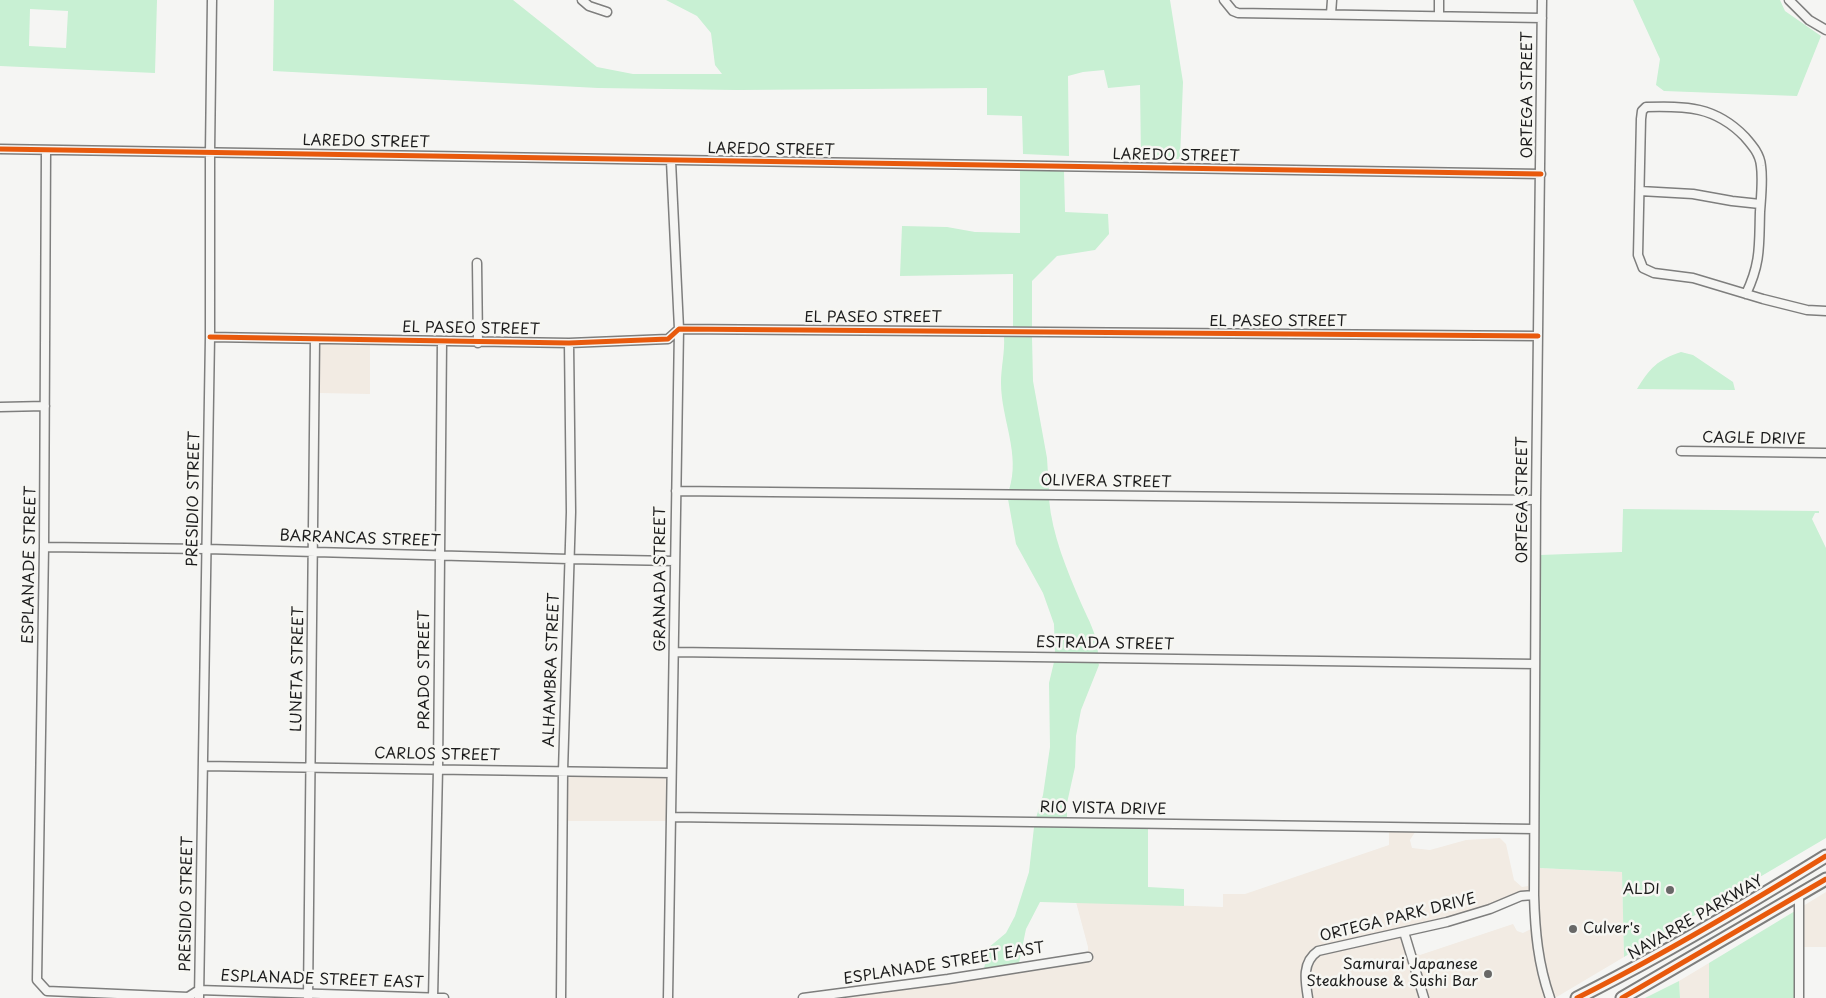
<!DOCTYPE html>
<html>
<head>
<meta charset="utf-8">
<style>
	body { margin:0 }
	canvas { display:block; background:#f5f5f3 }
</style>
</head>
<body>
<canvas width="1826" height="998"></canvas>
<script>
const ctx = document.querySelector('canvas').getContext('2d');
ctx.lineJoin = 'round';
function paint(path, color) {
  ctx.fillStyle = color;
  ctx.fill(path, 'evenodd');
}
function trace(path, color, width, dash) {
  ctx.strokeStyle = color;
  ctx.lineWidth = width;
  ctx.lineCap = dash ? 'butt' : 'round';
  ctx.setLineDash(dash || []);
  ctx.stroke(path);
}
function label(font, color, halo, rows, align = 'center') {
  ctx.font = font + ' "Playpen Sans",sans-serif';
  ctx.lineWidth = 5;
  ctx.setLineDash([]);
  ctx.textBaseline = 'middle';
  ctx.strokeStyle = halo;
  ctx.fillStyle = color;
  for (const [text, x, y, turn = 0] of rows) {
    ctx.save();
    ctx.translate(x, y);
    ctx.rotate((+turn || 0) * Math.PI / 180);
    ctx.textAlign = isNaN(turn) ? turn : align;
    if (halo) ctx.strokeText(text, 0, 0);
    ctx.fillText(text, 0, 0);
    ctx.restore();
  }
}
paint(new Path2D(`
	M319,344L370,345V394L319,393Z
	M567,776L667,777L668,821H567Z
	M1538,827H1540V868L1622,872L1624,957L1555,998L1542,955L1539,929Z
	M1389,831L1415,832L1410,840L1412,848L1430,850L1466,840L1500,838L1506,844L1514,880L1522,887L1528,886L1529,833H1530V891L1512,894L1489,905L1446,917L1317,946L1310,951L1304,962L1301,980L1304,998H843L1093,961L1092,952L1088,953V947L1076,902L1223,907V894H1245L1389,845Z
	M1826,892V947H1803V906Z
	M1529,900H1530L1534,957L1546,998H1428L1413,947L1415,953L1420,955L1513,924L1517,931L1523,933L1531,929Z
	M1401,937L1420,998H1312L1309,972L1315,958L1320,955Z
	M1709,963V998H1680L1679,981Z`), '#f2ebe3');
paint(new Path2D(`
	M0,0H157L155,73L0,66ZM30,9L68,11L66,48L29,46Z
	M274,0H513L597,67L633,74H722L715,65L711,33L697,16L666,0H1170L1183,82L1180,159L1141,158L1140,85L1108,88L1104,70L1083,72L1068,76L1069,156L1023,154L1022,116L987,115V88L737,90L598,88L273,71Z
	M1633,0H1780L1785,11L1821,36L1797,96L1664,91L1656,85L1660,59Z
	M1020,170L1064,171L1065,212L1108,214L1109,234L1095,250L1057,256L1032,281V328L1013,327V274L900,276L902,226L947,227L975,232L1020,233Z
	M1004,337H1032L1033,381L1047,458L1049,490H1009C1021,454 1001,419 1001,383C1001,367 1005,352 1004,337Z
	M1681,352L1693,355L1733,382L1735,390L1637,389C1650,368 1657,360 1681,352Z
	M1008,499H1049C1052,535 1067,570 1081,603C1088,619 1098,636 1098,653H1055L1054,624L1043,593L1016,544Z
	M1623,509L1819,511V513H1815L1812,519L1826,548V838L1624,957L1622,872L1540,868L1539,759L1540,555L1622,552Z
	M1054,662H1098L1099,665L1081,710L1076,736L1075,767L1067,803V818H1036L1043,795L1050,747L1049,683Z
	M1034,827L1148,828V887L1184,889V906L1040,902L1026,929L1019,963L984,969L988,948L1006,933L1015,916L1029,872Z
	M1795,911V998H1709V963Z
	M1679,981L1680,998H1645Z`), '#c8f0d3');
const minor = new Path2D(`
	M582,0L589,6L607,12
	M1224,0L1233,11L1238,13L1542,18
	M1542,0L1536,500L1534,895C1535,931 1538,964 1550,998
	M1789,0L1809,20L1826,30
	M1331,14L1332,0
	M1439,15V0
	M0,149L1541,174
	M46,150L44,547L37,980L47,991L188,997L199,990L444,998
	M1640,191L1693,194L1732,201L1760,204
	M477,263L478,343
	M1746,294C1761,263 1759,245 1760,212C1761,197 1763,180 1761,166C1760,154 1752,145 1745,137C1715,106 1686,106 1646,107L1642,111L1641,119L1638,255L1643,268L1654,273L1693,278L1763,299L1807,310L1826,311
	M210,337L569,343L668,339L679,329L1538,336
	M0,407L45,406
	M1681,451L1826,453
	M676,491L1536,500
	M44,547L207,549L569,559L675,561
	M675,652L1535,664
	M203,766L671,773
	M672,817L1534,829
	M1799,895V998
	M1404,932L1424,998
	M199,998L210,337V152L212,0
	M308,998L315,339
	M433,998L438,769L442,342
	M561,998L563,771L571,512L569,343
	M668,998L679,329L671,161
	M803,998L948,979L1088,957
	M1308,998C1305,980 1302,962 1318,951L1447,922L1490,909L1521,896L1534,895`);
const highway = new Path2D(`
	M1577,998C1663,955 1745,906 1826,856
	M1622,998L1826,879`);
trace(minor, '#7e7e7d', 11);
trace(highway, '#7e7e7d', 15);
trace(minor, '#f5f5f3', 8);
trace(highway, '#f5f5f3', 11);
trace(new Path2D(`
	M0,149L1541,174
	M210,337L569,343L668,339L679,329L1538,336
	M1577,998C1663,955 1745,906 1826,856
	M1622,998L1826,879`), '#e8590c', 5);
for (const [x, y, r, color] of [
	[1670,890,5,"#686867"],
	[1573,929,5,"#686867"],
	[1488,974,5,"#686867"]
]) {
  const dot = new Path2D();
  dot.arc(x, y, r, 0, 2 * Math.PI);
  ctx.fillStyle = color;
  ctx.fill(dot);
  trace(dot, '#f6f6f2', 2);
}
label('15px', '#1c1c1c', '#f6f6f2', [
	["ORTEGA STREET",1528,95,-90],
	["LAREDO STREET",366,142,1],
	["LAREDO STREET",771,150,1],
	["LAREDO STREET",1176,156,1],
	["EL PASEO STREET",873,318],
	["EL PASEO STREET",1278,322],
	["EL PASEO STREET",471,329,1],
	["CAGLE DRIVE",1754,439,1],
	["OLIVERA STREET",1106,482,1],
	["PRESIDIO STREET",194,499,-89],
	["ORTEGA STREET",1523,500,-90],
	["BARRANCAS STREET",360,539,2],
	["ESPLANADE STREET",30,565,-89],
	["GRANADA STREET",661,579,-90],
	["ESTRADA STREET",1105,644,1],
	["LUNETA STREET",298,669,-89],
	["PRADO STREET",425,670,-90],
	["ALHAMBRA STREET",552,670,-88],
	["CARLOS STREET",437,755,1],
	["RIO VISTA DRIVE",1103,809,1],
	["PRESIDIO STREET",187,904,-89],
	["ORTEGA PARK DRIVE",1398,918,-14],
	["NAVARRE PARKWAY",1696,918,-30],
	["ESPLANADE STREET EAST",944,964,-9],
	["ESPLANADE STREET EAST",322,980,2]
]);
label('15px', '#1c1c1c', '#f6f6f2', [
	["ALDI",1660,890],
	["Culver's",1583,929,"left"],
	["Samurai Japanese",1478,965],
	["Steakhouse & Sushi Bar",1478,982]
], 'right');
</script>
</body>
</html>
